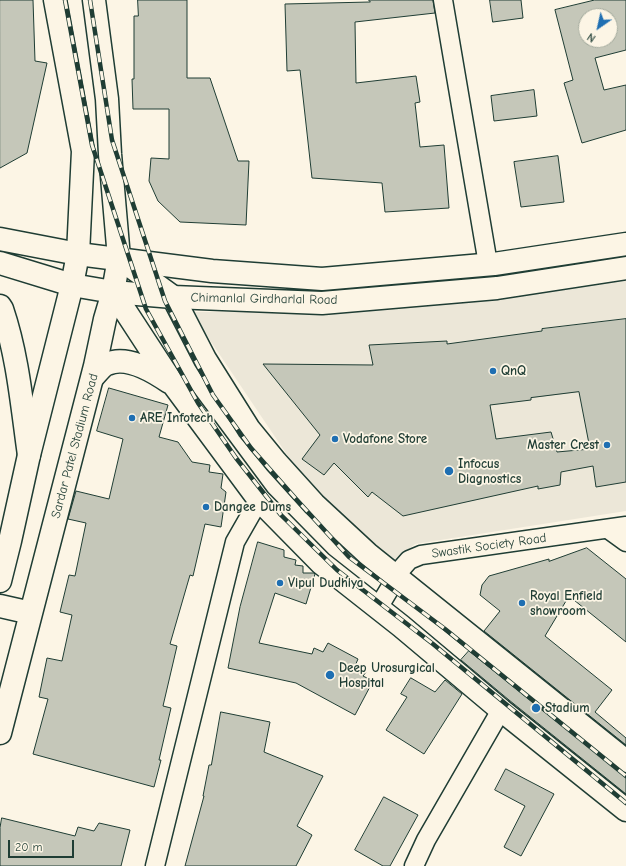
<!DOCTYPE html>
<html>
<head>
<meta charset="utf-8">
<style>
	body { margin:0 }
	#map { position:relative; width:626px; height:866px; overflow:hidden; background:#fcf5e5; font-family:"Comic Neue",sans-serif }
	canvas { display:block }
	.north { position:absolute; left:578px; top:8px; width:40px; height:40px; box-sizing:border-box; background:#fcf5e5; border:1px solid #a4ab9e; border-radius:50%; rotate:214deg; font-size:11px; font-weight:700; line-height:16px; text-align:center; color:#1f3d34 }
	.north::after { content:''; display:block; margin:auto; width:14px; height:18px; background:#1f6fb2; clip-path:polygon(50% 0,100% 100%,50% 72%,0 100%) }
	.scale { position:absolute; left:8px; top:840px; width:66px; height:18px; box-sizing:border-box; border:2px solid #1f3d34; border-top:0; padding-left:5px; font-size:12px; line-height:14px; white-space:nowrap; color:#1f3d34; -webkit-text-stroke:3px #fcf5e5; paint-order:stroke }
</style>
</head>
<body>
<div id="map">
<canvas width="626" height="866"></canvas>
<div class="north">N</div>
<div class="scale">20 m</div>
</div>
<script>
const ctx = document.querySelector('canvas').getContext('2d');
ctx.lineJoin = 'round';
function paint(path, color) {
  ctx.fillStyle = color;
  ctx.fill(path, 'evenodd');
}
function trace(path, color, width, dash) {
  ctx.strokeStyle = color;
  ctx.lineWidth = width;
  ctx.lineCap = dash ? 'butt' : 'round';
  ctx.setLineDash(dash || []);
  ctx.stroke(path);
}
function label(font, color, halo, rows, align = 'center') {
  ctx.font = font + ' "Comic Neue",sans-serif';
  ctx.lineWidth = 3.5;
  ctx.setLineDash([]);
  ctx.textBaseline = 'middle';
  ctx.strokeStyle = halo;
  ctx.fillStyle = color;
  for (const [text, x, y, turn = 0] of rows) {
    ctx.save();
    ctx.translate(x, y);
    ctx.rotate((+turn || 0) * Math.PI / 180);
    ctx.textAlign = isNaN(turn) ? turn : align;
    if (halo) ctx.strokeText(text, 0, 0);
    ctx.fillText(text, 0, 0);
    ctx.restore();
  }
}
paint(new Path2D(`
	M626,277V511L415,544L392,562L298,471L191,312H324Z`), '#ece7d8');
const building = new Path2D(`
	M0,0H33L35,61L47,63L27,153L0,168Z
	M138,0H187V78H210L238,161H249L246,225L180,222L158,201L149,181L151,158L169,159V109H133L132,79H134V16H138Z
	M369,0H433L435,13L355,22L356,83L416,76L420,102L415,103L420,147L444,145L449,208L385,212L382,183L312,178L300,70L287,71L285,4L370,2Z
	M490,0H521L523,18L493,22Z
	M595,0H626V50L595,58L604,90L626,85V130L582,143L564,83L573,80L555,10ZM586,16H610V40H586Z
	M534,90L537,116L494,121L491,96Z
	M558,156L564,202L521,207L514,162Z
	M626,319V482L596,487L593,466L561,472L560,485L538,489V486L403,516L372,492L368,497L334,463L324,475L302,459L320,435L263,364L373,365L369,345L447,341V344L542,331V329ZM579,392L590,449L557,452L551,432L496,439L490,405L531,400V398Z
	M109,388L168,405L159,437L178,442L192,462L210,465L209,472L223,474L221,488L226,492L221,527L205,524L193,576L190,575L170,644L177,646L163,706L171,708L159,760H161L154,787L33,754L48,699L39,697L47,658L62,661L72,615L60,612L69,575L75,576L86,523L68,519L76,491L109,499L123,439L97,431Z
	M258,542L284,550V557L296,560L295,565L303,566V573H314L315,574L306,604L275,593L259,643L312,654L314,648L323,652L328,643L358,659L355,666L366,672L363,676L373,681L355,715L296,683L228,668L240,607Z
	M587,548L626,579V642L569,596L545,636L612,690L595,712L626,738V745L484,631L500,611L480,595L482,585L489,576L549,559V561Z
	M469,651L618,771L626,773V794L509,700L461,660Z
	M411,678L435,692L445,680L462,694L424,754L386,730L407,697L401,694Z
	M221,712L270,722L264,752L323,776L297,826L312,835L296,866H185L204,796H203L209,765H211Z
	M506,769L554,794L521,856L504,847L525,806L495,790Z
	M384,797L418,815L390,866H383L355,850Z
	M2,818L75,836L78,827L94,831L99,823L130,830L121,866H0V828Z`);
paint(building, '#c5c7b9');
trace(building, '#1f3d34', 1);
const minor = new Path2D(`
	M443,0L488,264
	M608,529L626,542
	M378,608L402,568L409,560L421,555L626,526
	M155,866L235,542L259,500
	M414,866L426,840L501,710`);
const tertiary = new Path2D(`
	M0,581L10,541L29,455L72,285L78,254L83,151L55,0
	M0,606L31,613
	M0,733L95,366L105,319L113,292L119,258L110,154L107,99L94,0`);
const secondary = new Path2D(`
	M119,258L173,297L205,359L249,429L276,462L314,504L368,554L626,761
	M113,292L173,384L259,500L321,563L401,626L501,710L626,810
	M93,377C97,373 102,366 107,364C127,355 153,371 169,382`);
const primary = new Path2D(`
	M0,239L78,254L212,271L322,279L494,264L626,244
	M0,263L72,285L113,292L173,297L322,303L497,288L626,268
	M0,306L2,309C18,356 22,406 29,455`);
trace(minor, '#1f3d34', 21);
trace(tertiary, '#1f3d34', 25);
trace(secondary, '#1f3d34', 25);
trace(primary, '#1f3d34', 25);
trace(minor, '#fcf5e5', 18);
trace(tertiary, '#fcf5e5', 22);
trace(secondary, '#fcf5e5', 22);
trace(primary, '#fcf5e5', 22);
const rail = new Path2D(`
	M65,0L92,145L146,309L198,403L236,458L281,515L337,570L433,644L626,803
	M90,0L112,140L165,301L213,395L251,448L296,499L349,557L445,629L626,776`);
trace(rail, '#1f3d34', 4.5);
trace(rail, '#fcf5e5', 3, [9]);
for (const [x, y, r, color] of [
	[493,371,4,"#1f6fb2"],
	[132,418,4,"#1f6fb2"],
	[335,439,4,"#1f6fb2"],
	[607,445,4,"#1f6fb2"],
	[449,471,5,"#1f6fb2"],
	[206,507,4,"#1f6fb2"],
	[280,583,4,"#1f6fb2"],
	[522,603,4,"#1f6fb2"],
	[330,675,5,"#1f6fb2"],
	[536,708,5,"#1f6fb2"]
]) {
  const dot = new Path2D();
  dot.arc(x, y, r, 0, 2 * Math.PI);
  ctx.fillStyle = color;
  ctx.fill(dot);
  trace(dot, '#fcf5e5', 1.5);
}
label('13px', '#1f3d34', '#fcf5e5', [
	["Chimanlal Girdharlal Road",264,299,1],
	["Sardar Patel Stadium Road",75,446,-75],
	["Swastik Society Road",489,546,-8]
]);
label('bold 13px', '#1f3d34', '#fcf5e5', [
	["QnQ",501,371],
	["ARE Infotech",140,418],
	["Vodafone Store",343,439],
	["Master Crest",599,445,"right"],
	["Infocus",458,464],
	["Diagnostics",458,479],
	["Dangee Dums",214,507],
	["Vipul Dudhiya",288,583],
	["Royal Enfield",530,596],
	["showroom",530,611],
	["Deep Urosurgical",339,668],
	["Hospital",339,683],
	["Stadium",545,708]
], 'left');
</script>
</body>
</html>
